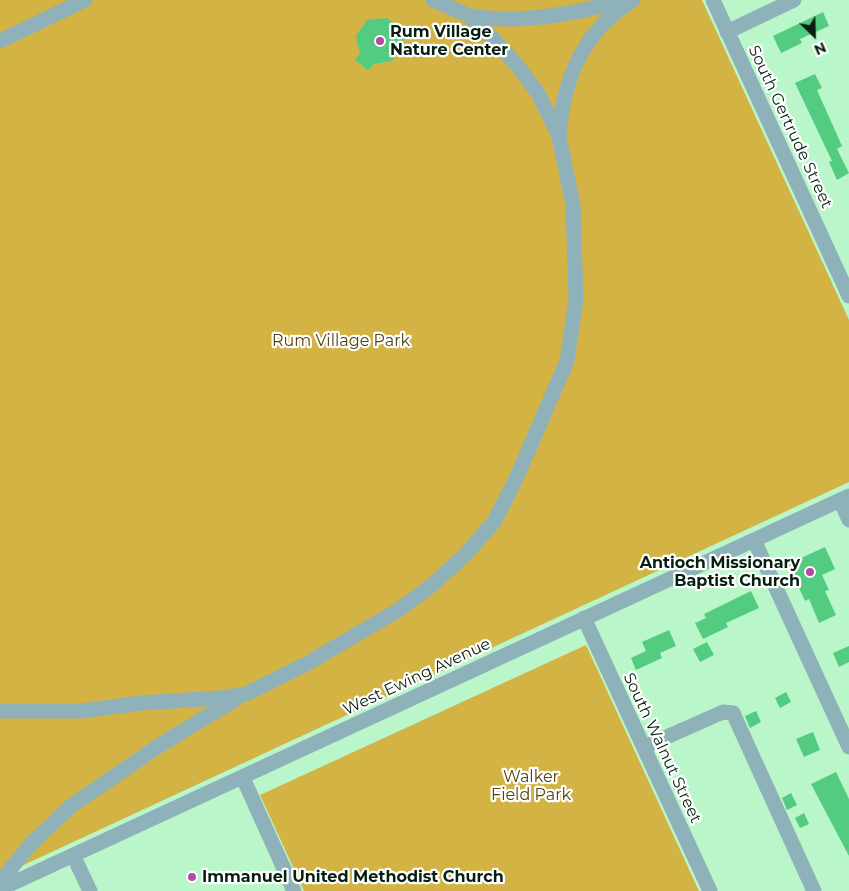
<!DOCTYPE html>
<html>
<head>
<meta charset="utf-8">
<style>
	body { margin:0 }
	#map { position:relative; width:849px; height:891px; overflow:hidden; background:#b9f7ca; font-family:Montserrat,sans-serif }
	canvas { display:block }
	.north { position:absolute; left:789px; top:10px; width:50px; height:50px; -webkit-text-stroke:4px #fff; paint-order:stroke; rotate:156deg; font-size:14px; font-weight:700; line-height:20px; text-align:center; color:#061f0f }
	.north::after { content:''; display:block; margin:auto; width:18px; height:22px; background:#061f0f; clip-path:polygon(50% 0,100% 100%,50% 72%,0 100%) }
</style>
</head>
<body>
<div id="map">
<canvas width="849" height="891"></canvas>
<div class="north">N</div>
</div>
<script>
const ctx = document.querySelector('canvas').getContext('2d');
ctx.lineJoin = 'round';
function paint(path, color) {
  ctx.fillStyle = color;
  ctx.fill(path, 'evenodd');
}
function trace(path, color, width, dash) {
  ctx.strokeStyle = color;
  ctx.lineWidth = width;
  ctx.lineCap = dash ? 'butt' : 'round';
  ctx.setLineDash(dash || []);
  ctx.stroke(path);
}
function label(font, color, halo, rows, align = 'center') {
  ctx.font = font + ' Montserrat,sans-serif';
  ctx.lineWidth = 4.5;
  ctx.setLineDash([]);
  ctx.textBaseline = 'middle';
  ctx.strokeStyle = halo;
  ctx.fillStyle = color;
  for (const [text, x, y, turn = 0] of rows) {
    ctx.save();
    ctx.translate(x, y);
    ctx.rotate((+turn || 0) * Math.PI / 180);
    ctx.textAlign = isNaN(turn) ? turn : align;
    if (halo) ctx.strokeText(text, 0, 0);
    ctx.fillText(text, 0, 0);
    ctx.restore();
  }
}
paint(new Path2D(`
	M0,0H702L849,320V482L0,876Z
	M586,645L699,891H304L260,795Z`), '#d3b343');
paint(new Path2D(`
	M823,12L829,26L800,39L802,43L781,53L773,36Z
	M386,18L402,28L405,46L392,61L374,64L368,70L355,60L360,53L356,36L367,20Z
	M815,74L822,88L817,90L842,146L837,149L849,173L837,180L829,162L832,161L795,83Z
	M825,547L835,569L822,575L829,590L825,591L836,615L819,623L809,599L805,601L788,564Z
	M751,591L759,608L726,623L728,627L703,639L695,623L706,618L704,614Z
	M669,630L676,646L660,653L662,658L636,670L631,658L646,651L642,642Z
	M707,642L714,655L700,662L693,649Z
	M849,646V662L839,667L833,653Z
	M786,692L791,702L780,708L775,698Z
	M756,711L761,722L750,728L745,716Z
	M813,732L820,750L804,757L796,739Z
	M836,772L849,799V856L811,784Z
	M791,793L797,805L787,810L782,798Z
	M804,813L809,824L800,828L795,818Z`), '#53cb80');
trace(new Path2D(`
	M713,0L849,296
	M468,15C514,25 578,14 622,0
	M727,32L794,0
	M0,41L85,0
	M559,134C564,77 583,32 633,0
	M840,500L849,520
	M754,540L849,747
	M584,618L710,891
	M0,711H82L141,703L220,698L246,694L308,663L400,609L432,585L465,555L494,522L515,481L567,361L576,300L573,205L559,136L538,93L516,64L483,28L467,15L433,0
	M644,747L723,712L733,713L814,891
	M243,778L294,891
	M73,855L90,891
	M0,882L30,845L71,806L160,745L236,699
	M0,889L849,496`), '#8fb2ba', 15);
for (const [x, y, r, color] of [
	[380,41,5,"#b648a7"],
	[810,572,5,"#b648a7"],
	[192,877,5,"#b648a7"]
]) {
  const dot = new Path2D();
  dot.arc(x, y, r, 0, 2 * Math.PI);
  ctx.fillStyle = color;
  ctx.fill(dot);
  trace(dot, '#fff', 2);
}
label('bold 16px', '#061f0f', '#fff', [
	["Rum Village",390,32],
	["Nature Center",390,50],
	["Antioch Missionary",800,563,"right"],
	["Baptist Church",800,581,"right"],
	["Immanuel United Methodist Church",202,877]
], 'left');
label('16px', '#061f0f', '#fff', [
	["South Gertrude Street",790,127,65],
	["West Ewing Avenue",417,677,-25],
	["South Walnut Street",662,748,65]
]);
label('16px', '#54450e', '#fff', [
	["Rum Village Park",341,341],
	["Walker",531,777],
	["Field Park",531,795]
]);
</script>
</body>
</html>
